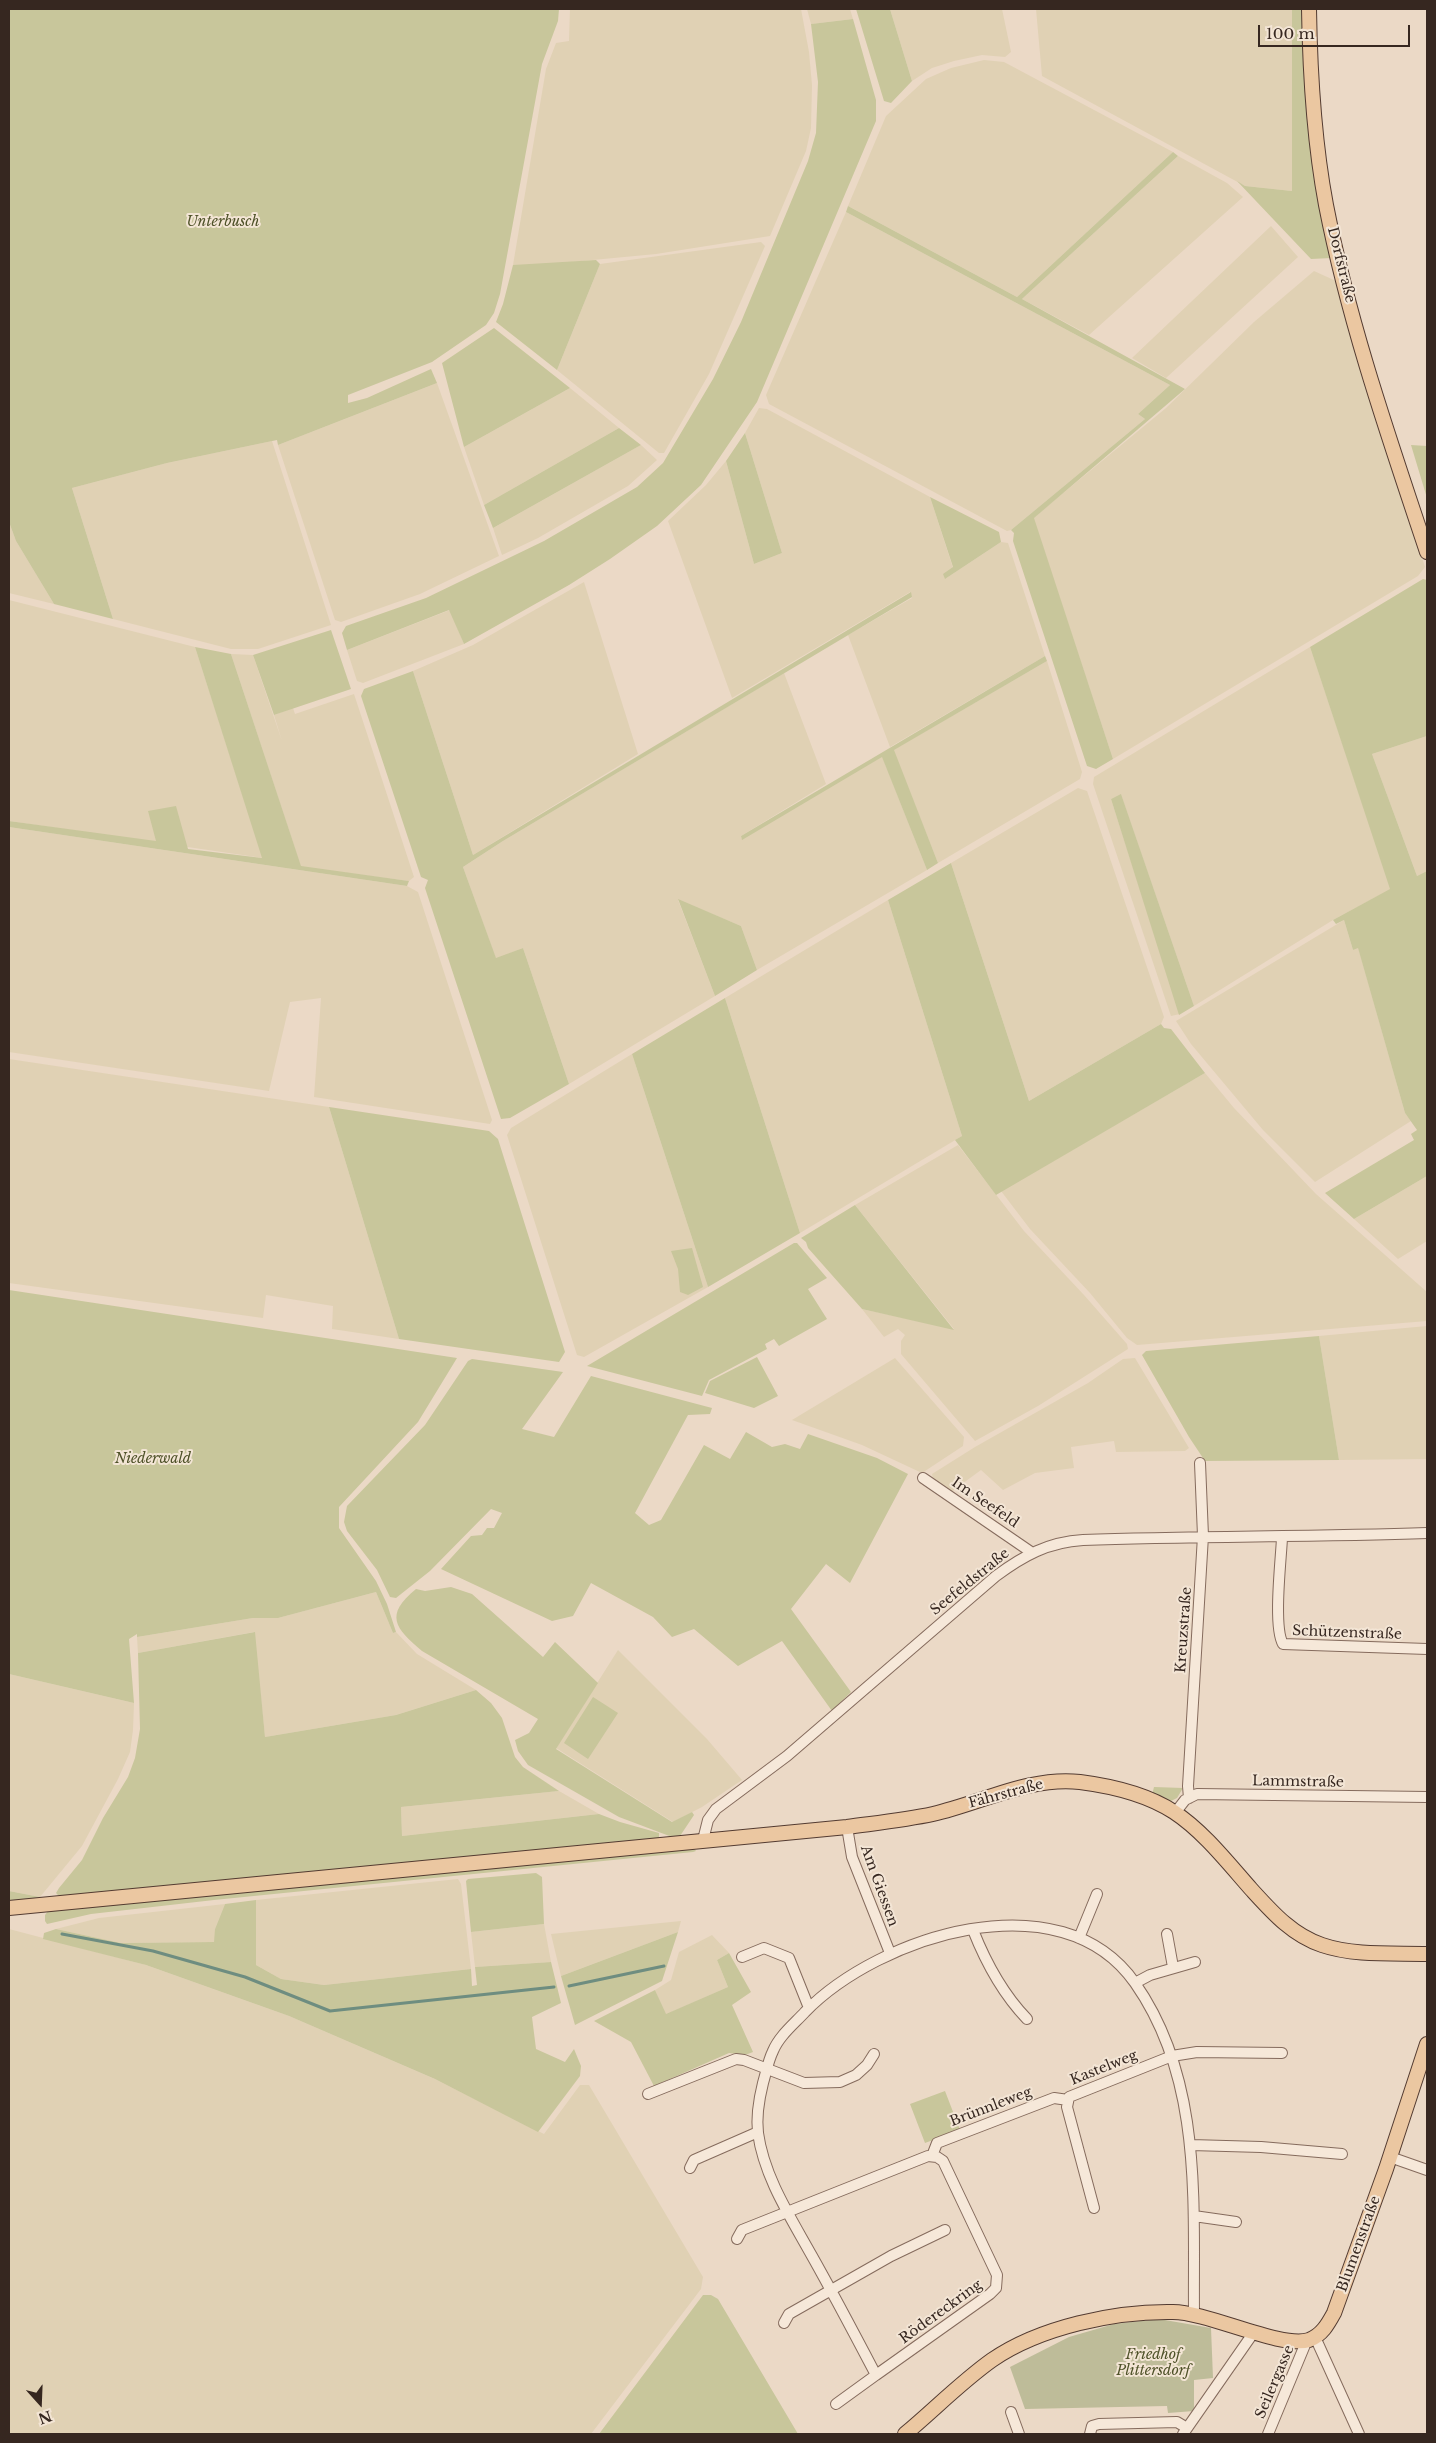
<!DOCTYPE html>
<html>
<head>
<meta charset="utf-8">
<style>
	body { margin:0 }
	#map { position:relative; width:1436px; height:2443px; overflow:hidden; background:#ebd9c6; font-family:"Libre Baskerville",serif }
	canvas { display:block }
	.frame { position:absolute; inset:0; border:10px solid #362720; pointer-events:none }
	.north { position:absolute; left:15px; top:2378px; width:50px; height:50px; -webkit-text-stroke:4px #f3e5d5; paint-order:stroke; rotate:160deg; font-size:14px; font-weight:700; line-height:20px; text-align:center; color:#362720 }
	.north::after { content:''; display:block; margin:auto; width:18px; height:22px; background:#362720; clip-path:polygon(50% 0,100% 100%,50% 72%,0 100%) }
	.scale { position:absolute; left:1258px; top:25px; width:152px; height:22px; box-sizing:border-box; border:2px solid #362720; border-top:0; padding-left:6px; font-size:15px; line-height:18px; white-space:nowrap; color:#362720; -webkit-text-stroke:4px #f3e5d5; paint-order:stroke }
</style>
</head>
<body>
<div id="map">
<canvas width="1436" height="2443"></canvas>
<div class="frame"></div>
<div class="north">N</div>
<div class="scale">100 m</div>
</div>
<script>
const ctx = document.querySelector('canvas').getContext('2d');
ctx.lineJoin = 'round';
function paint(path, color) {
  ctx.fillStyle = color;
  ctx.fill(path, 'evenodd');
}
function trace(path, color, width, dash) {
  ctx.strokeStyle = color;
  ctx.lineWidth = width;
  ctx.lineCap = dash ? 'butt' : 'round';
  ctx.setLineDash(dash || []);
  ctx.stroke(path);
}
function label(font, color, halo, rows, align = 'center') {
  ctx.font = font + ' "Libre Baskerville",serif';
  ctx.lineWidth = 4;
  ctx.setLineDash([]);
  ctx.textBaseline = 'middle';
  ctx.strokeStyle = halo;
  ctx.fillStyle = color;
  for (const [text, x, y, turn = 0] of rows) {
    ctx.save();
    ctx.translate(x, y);
    ctx.rotate((+turn || 0) * Math.PI / 180);
    ctx.textAlign = isNaN(turn) ? turn : align;
    if (halo) ctx.strokeText(text, 0, 0);
    ctx.fillText(text, 0, 0);
    ctx.restore();
  }
}
paint(new Path2D(`
	M570,9H801L809,52L812,85L811,128L806,151L770,236L656,254L540,265H513L546,69L556,43L569,41Z
	M807,9H850L853,19L811,24Z
	M890,9H1002L1011,52L1005,57L982,55L954,61L932,68L912,81Z
	M1036,9H1292V191L1245,186L1042,76Z
	M984,60L1004,62L1173,152L1017,297L848,206L886,116L926,79L951,68Z
	M1178,156L1227,183L1243,197L1089,335L1022,299Z
	M846,212L1170,385L1138,414L1145,419L1011,530L1007,531L769,404L766,395Z
	M1271,226L1298,257L1166,378L1132,358Z
	M761,242L765,246L709,374L664,453H659L557,370L600,264Z
	M1314,271L1336,281L1352,339L1425,567L1418,576L1113,759L1033,518L1166,408L1254,322Z
	M437,383L499,556L420,594L341,622L335,620L278,445Z
	M570,388L619,428L484,505L464,447Z
	M759,408L767,409L930,497L953,568L945,579L1001,542L1008,543L1045,656L890,747L848,635L912,598L910,592L732,698L668,521L706,485L726,461L754,564L782,553L745,433Z
	M272,441L331,625L258,649H231L113,619L72,488L167,463Z
	M641,445L657,460L628,486L538,538L502,555L493,528Z
	M9,522L16,541L54,604L9,593Z
	M584,582L638,754L473,855L413,671L473,645Z
	M9,600L195,647L263,858L9,821Z
	M450,610L464,644L363,683L357,681L347,650Z
	M1310,647L1391,889L1333,920L1194,1006L1121,795L1111,799L1180,1014L1171,1016L1093,784L1094,777Z
	M231,654L253,655L282,741L274,715L293,708L295,714L354,694L414,877L409,881L301,867Z
	M1047,661L1082,772L1080,779L938,863L893,750Z
	M784,673L826,784L741,836L742,839L882,756L927,870L757,970L741,926L678,900L715,996L569,1084L523,948L496,959L463,867L503,841Z
	M1427,736V871L1417,876L1372,754Z
	M1078,788L1087,791L1164,1017L1161,1024L1029,1101L951,863Z
	M9,827L407,886L418,892L492,1120L490,1124L314,1097L321,998L290,1002L269,1091L9,1052Z
	M888,900L962,1136L800,1233L725,998Z
	M1344,920L1353,950L1358,947L1405,1113L1411,1121L1315,1182L1263,1130L1191,1044L1176,1021Z
	M632,1054L708,1287L584,1357L577,1355L507,1135L511,1128Z
	M9,1059L329,1107L399,1339L332,1329L333,1306L266,1295L263,1318L9,1283Z
	M1205,1073L1234,1108L1316,1194L1427,1292V1321L1137,1345L1127,1338L1090,1293L1030,1229L1001,1191Z
	M958,1145L1024,1231L1084,1295L1127,1344L1128,1349L1038,1406L975,1441L901,1354V1341L905,1335L898,1329L884,1337L862,1309L954,1329L855,1205Z
	M1427,1176V1241L1398,1259L1354,1219Z
	M1427,1326V1459L1339,1460L1319,1336Z
	M895,1358L964,1437L963,1446L922,1473L862,1445L792,1420Z
	M1135,1358L1189,1448L1185,1451L1116,1452L1114,1441L1071,1447L1074,1468L1035,1473L1003,1490L981,1470L951,1492L933,1479L932,1474L975,1447L1088,1383L1123,1359Z
	M376,1592L393,1633L396,1632L417,1654L476,1690L396,1715L265,1737L254,1632L138,1653L137,1637L253,1618H278Z
	M618,1650L707,1739L742,1780L702,1807L673,1822L556,1748Z
	M9,1674L134,1703L133,1730L130,1752L118,1779L82,1846L40,1897L9,1891Z
	M559,1791L599,1814L402,1836L401,1807Z
	M458,1879L461,1884L471,1969L324,1985L281,1979L256,1965V1900Z
	M225,1904L215,1929V1942L121,1943L56,1929L99,1918Z
	M681,1921L678,1932L561,1976L551,1934Z
	M544,1924L551,1962L475,1967L471,1932Z
	M9,1929L146,1965L289,2016L435,2079L544,2134L580,2085H589L703,2277L701,2289L591,2434H9Z
	M712,1935L729,1953L717,1960L728,1987L665,2015L655,1990L671,1980L679,1952Z`), '#e0d1b4');
paint(new Path2D(`
	M9,9H559L558,21L542,64L500,294L494,313L486,325L432,362L348,395V403L367,398L431,369L437,383L278,445L277,440L167,463L72,488L113,619L54,604L16,541L9,522Z
	M856,9H890L912,81L891,103L884,101Z
	M1292,9H1303L1331,258L1311,259L1237,181L1245,186L1292,191Z
	M853,19L876,100V121L757,402L701,485L657,526L610,559L569,585L464,644L449,610L347,650L342,633L346,626L426,598L544,541L637,487L663,463L713,379L741,322L808,161L816,133L818,82L811,24Z
	M1173,152L1178,156L1022,299L1185,389L1034,518L1113,759L1096,769L1087,766L1013,541L1014,533L1011,530L1145,419L1138,414L1170,385L846,212L848,206L1017,297Z
	M596,260L600,264L557,370L496,322L503,304L513,265Z
	M494,328L570,388L464,447L442,363Z
	M619,428L641,445L493,528L484,505Z
	M745,433L782,553L754,564L726,461Z
	M1411,445L1427,446V498Z
	M930,497L999,532L1001,542L945,579L943,574L953,567Z
	M1423,579L1427,580V736L1372,754L1417,876L1427,871V1176L1354,1219L1325,1193L1414,1140L1411,1134L1417,1130L1405,1113L1358,948L1353,950L1344,920L1336,924L1333,920L1390,889L1310,647Z
	M911,592L912,597L503,841L463,867L496,958L523,948L569,1084L510,1118L501,1119L425,888L428,880L421,877L361,696L364,689L413,671L473,855Z
	M331,630L351,689L274,715L253,655Z
	M195,647L231,654L301,866L409,881L407,886L9,827V821L156,841L148,811L176,806L188,849L262,858Z
	M1045,656L1047,661L894,750L938,863L927,870L882,757L742,840L741,836Z
	M1121,794L1194,1006L1179,1015L1111,799Z
	M951,863L1029,1101L1161,1024L1164,1028L1171,1029L1205,1073L996,1195L955,1140L962,1136L888,900Z
	M678,899L741,926L757,970L715,996Z
	M725,998L800,1233L708,1287L632,1054Z
	M329,1107L489,1131L498,1139L565,1352L559,1362L399,1339Z
	M855,1205L954,1330L862,1309L808,1248L806,1242L801,1238Z
	M794,1243H797L827,1278L808,1289L827,1319L779,1346L774,1339L765,1344L767,1349L709,1380L702,1396L587,1366Z
	M692,1248L703,1287L688,1295L680,1292L678,1269L671,1251Z
	M9,1290L457,1358L418,1422L339,1507V1528L376,1581L387,1604L396,1632L393,1633L376,1592L278,1618H253L137,1637V1634L129,1639L134,1703L9,1674Z
	M1319,1336L1339,1460L1205,1461L1189,1437L1142,1355L1146,1351Z
	M757,1357L778,1396L754,1408L705,1393L710,1381Z
	M472,1359L563,1372L522,1429L554,1437L591,1376L712,1408L710,1414L688,1415L635,1513L649,1525L661,1520L704,1445L730,1459L746,1432L772,1447L785,1444L800,1449L808,1434L877,1458L908,1474L850,1583L826,1564L791,1609L851,1692L832,1711L782,1641L738,1666L694,1629L672,1637L653,1617L591,1583L573,1616L552,1621L441,1569L471,1536L482,1535L487,1528H494L502,1513L491,1509L430,1571L396,1598L390,1597L377,1570L347,1531L344,1522L347,1506L425,1425L468,1361Z
	M451,1587L472,1594L543,1657L555,1642L598,1683L556,1749L672,1822L692,1812L694,1815L680,1836L672,1837L619,1817L528,1765L518,1751L515,1740L529,1733L538,1719L422,1651C395,1628 384,1615 416,1589L425,1591Z
	M255,1632L265,1737L396,1715L476,1690L491,1703L502,1718L515,1757L523,1767L559,1791L401,1807L402,1836L599,1814L620,1822L659,1833V1839L61,1898L56,1893L59,1888L82,1860L103,1818L128,1777L135,1758L140,1729L138,1653Z
	M593,1697L618,1713L588,1759L564,1743Z
	M1154,1787L1183,1788L1177,1798L1169,1802L1152,1795Z
	M693,1847L696,1851L693,1852L214,1900L91,1914L47,1924L45,1921V1915L48,1911Z
	M536,1873L542,1877L544,1924L471,1932L466,1881L468,1879Z
	M9,1891L40,1897L31,1900L9,1902Z
	M256,1900V1965L281,1979L324,1985L471,1969L472,1986L477,1985L475,1967L551,1962L561,2003L532,2017L536,2049L565,2062L574,2049L581,2066L580,2076L538,2132L435,2079L289,2016L146,1965L43,1939L44,1933L56,1929L121,1943L214,1942L215,1929L225,1904Z
	M678,1932L662,1981L575,2025L561,1976Z
	M729,1953L751,1992L732,2005L753,2052L745,2055L729,2053L654,2086L631,2042L594,2021L655,1990L666,2014L728,1987L717,1960Z
	M945,2091L960,2130L925,2143L910,2104Z
	M703,2295H711L718,2299L798,2434H599Z`), '#c8c69b');
paint(new Path2D(`
	M1159,2319L1211,2328L1213,2378L1194,2380V2411L1168,2413L1167,2406L1025,2409L1010,2367L1069,2337L1114,2324Z`), '#bebc99');
trace(new Path2D(`
	M62,1934L153,1951L245,1977L330,2011L554,1987
	M569,1986L664,1966`), '#6e8d80', 3);
const minor = new Path2D(`
	M923,1478L1031,1552
	M1282,1538C1281,1560 1273,1627 1283,1644L1427,1649
	M1189,1798L1188,1786L1203,1536L1200,1463
	M1175,1813L1185,1800L1197,1794L1427,1797
	M847,1827L852,1857L890,1953
	M703,1840L708,1820L716,1809L787,1756L996,1576C1023,1556 1048,1542 1083,1540C1197,1536 1312,1537 1427,1533
	M973,1930C986,1963 1002,1993 1027,2019
	M1167,1934L1173,1967
	M1079,1938L1097,1894
	M742,1957L764,1948L789,1958L809,2008
	M1135,1983L1150,1975L1195,1962
	M648,2094L736,2059L744,2060L804,2083L840,2082L856,2075L867,2065L874,2054
	M1191,2145L1261,2147L1342,2154
	M932,2156L937,2143L1054,2098L1068,2100
	M1390,2157L1427,2170
	M690,2168L694,2160L758,2132
	M1094,2208L1067,2107L1069,2097L1172,2056L1197,2052L1282,2053
	M1194,2216L1236,2222
	M737,2239L742,2230L928,2156L937,2157L943,2161L997,2275L996,2288L990,2294L876,2375C855,2335 834,2295 812,2256C791,2218 764,2177 758,2133C756,2116 759,2099 763,2083C766,2073 768,2061 773,2051C779,2036 794,2024 805,2012C879,1936 1061,1877 1135,1983C1203,2080 1193,2202 1194,2314
	M784,2323L789,2314L891,2256L945,2230
	M1315,2337L1359,2434
	M836,2404L876,2375
	M1011,2412L1019,2434
	M1090,2434L1092,2426L1099,2424L1177,2422L1187,2428
	M1183,2434L1254,2332
	M1268,2434L1307,2340`);
const major = new Path2D(`
	M1309,9C1310,74 1314,141 1326,205C1349,323 1389,438 1427,552
	M9,1908L847,1827C876,1823 905,1820 933,1814C981,1803 1031,1776 1080,1782C1111,1786 1148,1795 1174,1812C1203,1831 1228,1863 1251,1889C1272,1912 1292,1935 1322,1945C1354,1956 1393,1953 1427,1954
	M905,2434C934,2410 961,2382 992,2360C1040,2327 1115,2311 1173,2312C1208,2312 1281,2349 1309,2340C1322,2335 1328,2324 1334,2313L1386,2169L1427,2044`);
trace(minor, '#856b5d', 12);
trace(major, '#533b31', 16);
trace(minor, '#f6e8d9', 10);
trace(major, '#ebc7a1', 14);
label('italic 14px', '#4e5128', '#f3e5d5', [
	["Unterbusch",223,222],
	["Niederwald",153,1459],
	["Friedhof",1153,2355],
	["Plittersdorf",1153,2371]
]);
label('14px', '#362720', '#f3e5d5', [
	["Dorfstraße",1341,265,76],
	["Im Seefeld",985,1503,34],
	["Seefeldstraße",970,1582,-39],
	["Kreuzstraße",1184,1630,-86],
	["Schützenstraße",1347,1633,2],
	["Lammstraße",1298,1782,1],
	["Fährstraße",1006,1794,-15],
	["Am Giessen",879,1886,70],
	["Kastelweg",1104,2068,-22],
	["Brünnleweg",991,2107,-21],
	["Blumenstraße",1359,2244,-70],
	["Rödereckring",941,2312,-36],
	["Seilergasse",1275,2382,-67]
]);
</script>
</body>
</html>
